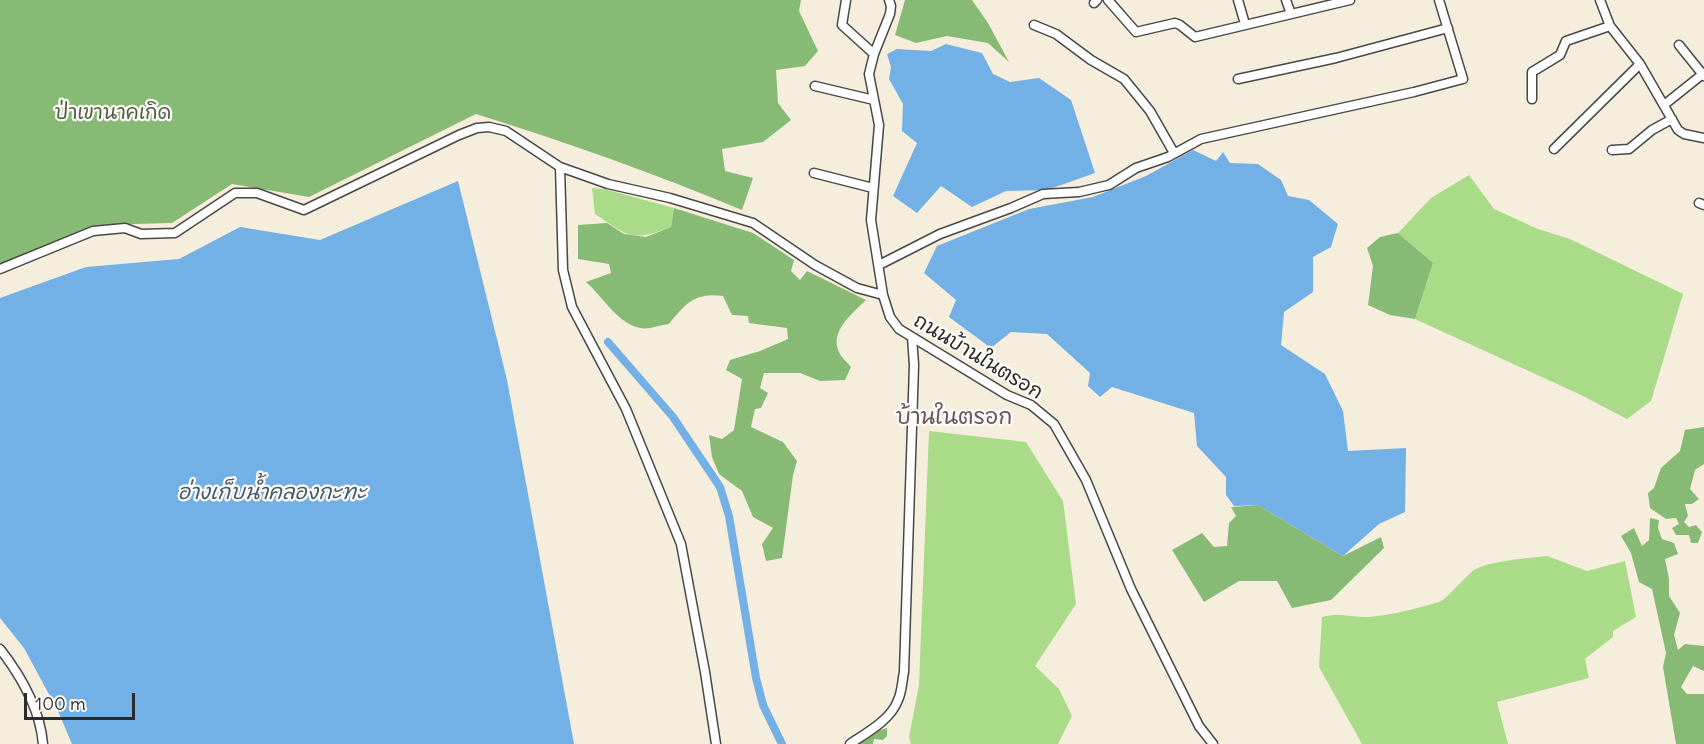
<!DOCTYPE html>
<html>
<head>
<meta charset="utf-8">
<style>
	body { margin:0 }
	#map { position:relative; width:1704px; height:744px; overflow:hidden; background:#f5eedc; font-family:Delius,sans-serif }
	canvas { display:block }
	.scale { position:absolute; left:24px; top:693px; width:111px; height:27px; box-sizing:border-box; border:3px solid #2b2b2b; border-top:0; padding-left:8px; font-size:18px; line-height:21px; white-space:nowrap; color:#2b2b2b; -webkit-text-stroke:4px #fdfcf7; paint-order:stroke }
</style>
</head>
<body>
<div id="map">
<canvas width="1704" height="744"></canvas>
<div class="scale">100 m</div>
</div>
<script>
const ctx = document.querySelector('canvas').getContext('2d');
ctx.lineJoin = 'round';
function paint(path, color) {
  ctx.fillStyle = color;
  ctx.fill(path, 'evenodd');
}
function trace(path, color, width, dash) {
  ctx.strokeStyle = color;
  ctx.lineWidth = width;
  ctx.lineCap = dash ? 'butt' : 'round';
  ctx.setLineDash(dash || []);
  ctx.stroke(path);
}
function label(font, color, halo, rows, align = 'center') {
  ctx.font = font + ' Delius,"Playpen Sans Thai",sans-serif';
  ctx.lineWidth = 4.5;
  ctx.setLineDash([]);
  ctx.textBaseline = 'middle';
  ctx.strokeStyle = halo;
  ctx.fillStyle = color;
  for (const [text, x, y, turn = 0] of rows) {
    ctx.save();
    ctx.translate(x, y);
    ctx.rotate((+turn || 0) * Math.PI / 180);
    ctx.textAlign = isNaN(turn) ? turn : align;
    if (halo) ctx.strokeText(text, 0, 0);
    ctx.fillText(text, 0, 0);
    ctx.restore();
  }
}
paint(new Path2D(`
	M1469,175L1494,209L1538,229L1570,239L1683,294L1651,401L1627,419L1579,394L1415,319L1433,263L1398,233L1431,198Z
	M592,188L604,189L674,208L671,227C632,242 629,237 595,214Z
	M929,431L1026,442L1063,501L1076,604L1035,666L1059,689L1072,716L1058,744H911L909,737L919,685Z
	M1547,556L1587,571L1625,561L1636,617L1613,631V637L1585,659L1589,678L1497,702L1508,744H1362L1319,667L1322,617C1339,613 1347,616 1363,617C1379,618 1425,607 1441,601C1446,599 1466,576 1474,570C1488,561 1529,558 1547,556Z`), '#aadb89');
paint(new Path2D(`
	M0,0H801L799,11L818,51L805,66L776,70L778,103L791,120L763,142L722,149L725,171L753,178L742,210C656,174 566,142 476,114L309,197L232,184L172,223L96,225L0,267Z
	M905,0H972L988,23L1009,62L988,43L947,36L916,43L895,35Z
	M674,208L753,233L794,260L791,271L800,280L807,271L866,300C853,313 829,331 839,352C841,357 848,363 851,367L845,380L820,381L800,373H764L760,388L768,393L761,408L755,409L751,427L783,442L797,461L793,475L782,558L766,561L762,544L773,528L753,517L742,491L719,474L712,457L709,435L722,439L734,430L742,379L726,370L730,360L760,351L788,339L787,328L749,323L748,316L732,315L723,296C695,292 685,304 669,324C660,325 648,330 640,328C617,323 603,297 586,282L611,273L609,264L578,259V225L607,223L624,234L646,237L671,227Z
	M1398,233L1433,263L1415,319L1390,315L1368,305L1373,266L1367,248L1380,237Z
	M1704,427V464L1695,470L1690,489L1699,499L1692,504H1685L1688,516L1684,522L1689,527L1696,525L1702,532L1698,543H1691L1689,535H1676L1672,528L1679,524L1676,518L1666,519L1650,508L1648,493L1654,488L1661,468L1680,451L1685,430Z
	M1258,505L1343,556L1381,537L1384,548L1331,600L1292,608L1277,581H1239L1204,602L1172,550L1202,533L1214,547L1227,546L1229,523L1236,516L1231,507Z
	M1650,518L1659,520L1658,528L1662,539L1674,543L1678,554L1665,559L1669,579V596L1680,613L1674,635L1678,650L1685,644L1704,646V671L1693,666L1681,687L1687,694H1704V744H1676L1663,667L1666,653L1652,589L1639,582L1631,553L1621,536L1634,528L1642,546L1649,540Z
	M887,728V736L883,740L874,739L873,744H857L871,733Z`), '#87bb75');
paint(new Path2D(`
	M946,44L982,53L993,74L1010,82L1039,78L1071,100L1095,173L1047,190L1006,191L972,207L941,186L917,213L893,196L917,143L902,131L903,104L889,79L891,67L887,54L897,49L931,51Z
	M1193,150L1216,161L1223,152L1230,163L1258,164L1281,180L1288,196L1309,200L1338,224L1331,247L1313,257V292L1284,312L1281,345L1325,374L1343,411L1348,451L1406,448L1405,512L1379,524L1343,556L1258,505L1234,506L1226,495V477L1197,446L1194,413L1112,387L1100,397L1088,386L1090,373L1047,334L1011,332L991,348L949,317L956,300L924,273L937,246L1029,209L1093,197L1146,176Z
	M458,181L507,380L574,744H72L58,711L24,648L0,618V298L86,267L179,259L240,227L320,240Z`), '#73b0e5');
trace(new Path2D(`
	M608,342L673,417L720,487L729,516L756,678L763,705L782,744`), '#73b0e5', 8);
const minor = new Path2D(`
	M846,0L842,25L874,54
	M889,0L891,6L890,14L874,54L869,74L879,125L871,220L883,295L890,317L899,329L1007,395L1031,405L1054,424L1086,480L1131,589L1199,726L1213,744
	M1108,0L1136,32L1175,23L1180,25L1195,37L1350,0
	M1238,0L1245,24
	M1286,0L1291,14
	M1600,0L1610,26L1640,64L1678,130L1684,134L1704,138
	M1094,3L1097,0
	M1034,25L1056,34L1091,60L1124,79L1150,111L1174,153
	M1679,45L1704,76
	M1238,79L1336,58L1448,28
	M815,86L874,100
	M1532,99V72L1560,55L1566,41L1610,26
	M1664,105L1704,73
	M1554,149L1640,64
	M1612,150L1629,149L1652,130L1672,119
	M560,167L563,270L572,307L626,409L681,544L705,672L716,744
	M814,173L873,188
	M1699,203L1704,205
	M879,265L940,234L1011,208L1043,194L1079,192L1109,185L1136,168L1168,157L1201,139L1414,92L1463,79L1439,0
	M0,269L93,231L125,228L141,234L175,233L235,193H257L304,210L459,135L477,128L489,127L506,131L560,167L608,184L670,198L753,223L815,265L857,288L883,295
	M0,649C21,676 40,710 43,744
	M850,744C866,733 891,720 898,700C902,692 902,681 904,672L914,365L912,337`);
trace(minor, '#494846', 11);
trace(minor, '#fff', 8);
label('20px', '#516047', '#fdfcf7', [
	["ป่าเขานาคเกิด",113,113]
]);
label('20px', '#2b2b2b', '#fdfcf7', [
	["ถนนบ้านในตรอก",978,357,31]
]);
label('italic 21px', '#445a6c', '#fdfcf7', [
	["อ่างเก็บน้ำคลองกะทะ",272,493]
]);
label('22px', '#6c525e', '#fdfcf7', [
	["บ้านในตรอก",954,418]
]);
</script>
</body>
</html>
